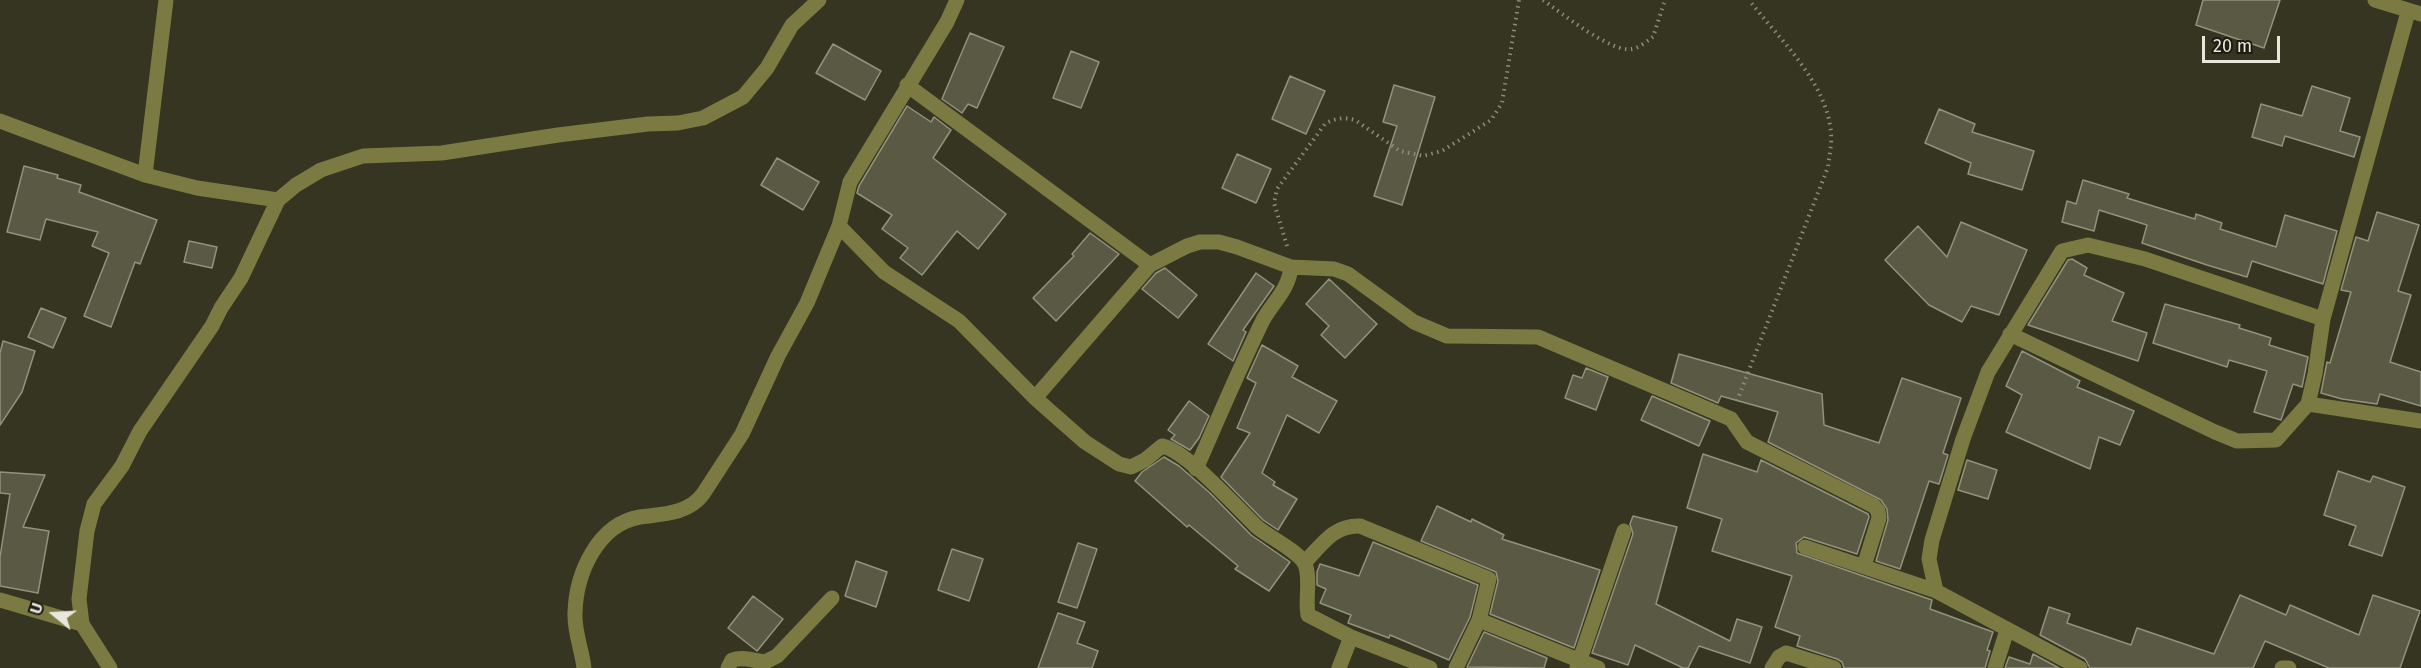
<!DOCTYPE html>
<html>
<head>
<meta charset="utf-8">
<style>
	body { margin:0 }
	#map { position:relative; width:2421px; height:668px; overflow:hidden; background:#353521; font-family:"Fira Sans",sans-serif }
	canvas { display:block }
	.north { position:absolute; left:24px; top:584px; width:60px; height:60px; -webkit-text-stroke:4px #1c1c13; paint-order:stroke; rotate:288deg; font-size:16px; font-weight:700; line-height:24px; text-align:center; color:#e7e8db }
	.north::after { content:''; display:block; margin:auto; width:21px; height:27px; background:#e7e8db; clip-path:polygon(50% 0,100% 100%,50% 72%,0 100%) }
	.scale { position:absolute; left:2202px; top:36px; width:78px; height:27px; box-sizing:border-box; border:3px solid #e7e8db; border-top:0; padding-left:8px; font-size:18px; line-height:21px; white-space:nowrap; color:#e7e8db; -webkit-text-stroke:4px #1c1c13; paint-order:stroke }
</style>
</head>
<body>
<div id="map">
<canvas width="2421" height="668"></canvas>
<div class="north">U</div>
<div class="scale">20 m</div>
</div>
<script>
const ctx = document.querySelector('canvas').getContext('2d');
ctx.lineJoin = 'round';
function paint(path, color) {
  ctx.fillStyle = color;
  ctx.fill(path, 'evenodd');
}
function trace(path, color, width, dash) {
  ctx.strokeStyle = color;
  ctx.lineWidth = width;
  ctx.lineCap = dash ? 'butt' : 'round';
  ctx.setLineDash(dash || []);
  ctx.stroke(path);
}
const building = new Path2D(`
	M2203,0H2280L2264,48L2196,25Z
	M970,33L1004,47L977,108L968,104L962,113L942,99Z
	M833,44L881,71L865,100L816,73Z
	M1071,51L1099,62L1081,108L1053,98Z
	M1290,76L1325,91L1306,134L1272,119Z
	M1394,85L1435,97L1402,205L1374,196L1397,126L1383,122Z
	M2312,86L2350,98L2340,131L2360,137L2354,157L2285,136L2282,146L2252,137L2261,104L2302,116Z
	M907,106L931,122L934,117L951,130L933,158L1006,214L978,249L957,231L922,275L900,258L908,248L882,229L892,215L857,193L859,186Z
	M1939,109L1975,124L1972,132L2034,151L2022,190L1968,174L1971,163L1925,143Z
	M1237,154L1271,169L1256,203L1222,188Z
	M777,158L819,182L803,210L761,185Z
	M24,166L58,175L57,178L81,185L79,192L157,220L140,264L135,262L111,327L84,316L109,253L92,246L98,232L46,219L40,240L7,232Z
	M2083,180L2129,194L2127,198L2195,219L2196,214L2222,223L2220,229L2276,247L2285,215L2337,231L2323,284L2252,261L2247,277L2207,265L2142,243L2147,225L2099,210L2094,231L2062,222L2067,201L2076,204Z
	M2377,212L2419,225L2398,291L2411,295L2390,362L2421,372V406L2380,394L2377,404L2342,399L2321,393L2327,362L2330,363L2351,292L2341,290L2356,237L2368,241Z
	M1961,222L2027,250L1999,315L1971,306L1962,322L1929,305L1885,260L1918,226L1947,257Z
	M1090,233L1119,254L1056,321L1033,298L1074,256L1072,254Z
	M189,241L217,247L212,268L184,262Z
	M2072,259L2087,268L2084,275L2124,293L2112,321L2147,333L2138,361L2028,325L2068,260Z
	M1165,268L1197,295L1178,318L1142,289L1156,273Z
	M1256,273L1274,286L1243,330L1246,332L1233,361L1208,344Z
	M1329,279L1377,324L1345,358L1321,335L1329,326L1306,304Z
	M2165,304L2240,325L2239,328L2271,338L2269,345L2308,357L2302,387L2293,384L2281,420L2254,412L2267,371L2229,360L2227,367L2153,343Z
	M41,308L66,318L53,348L28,337Z
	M3,341L35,351L22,392L0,425V353Z
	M1262,345L1298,366L1292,377L1337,401L1319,433L1287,415L1262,473L1275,482L1273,485L1297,499L1278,530L1263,520L1221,477L1250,433L1237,428L1256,383L1247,378Z
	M2022,351L2080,381L2077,387L2134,411L2120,445L2099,437L2090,469L2006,432L2022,395L2006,386Z
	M1679,354L1822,394L1824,425L1879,443L1902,378L1961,398L1943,453L1948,455L1939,484L1929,481L1900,569L1876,561L1888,520L1887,509L1881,500L1768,442L1778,412L1721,396L1718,403L1671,383Z
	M1586,368L1608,377L1596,410L1565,398L1573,375L1582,378Z
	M1652,396L1710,421L1699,446L1641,420Z
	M1189,401L1209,416L1199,438L1190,450L1171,439L1175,435L1168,430Z
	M1703,454L1757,472L1761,460L1868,514L1869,517L1857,554L1804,537L1796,543L1797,553L1932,600L1930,609L1993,632L1987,650L1990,651L1985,668H1844L1842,662L1837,659L1797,646L1800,636L1775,627L1792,576L1712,551L1722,519L1687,508Z
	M1164,457L1179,466L1210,493L1251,535L1290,562L1269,591L1235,569L1238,566L1189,525L1187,527L1135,481L1142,472Z
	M1967,460L1997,470L1988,499L1958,490Z
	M2338,471L2370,482L2373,476L2405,487L2382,556L2349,545L2356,526L2324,515Z
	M0,472L45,475L23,527L49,531L38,593L0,586V557L10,494L0,493Z
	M1437,506L1471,522L1472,519L1504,535L1502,539L1600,570L1574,648L1490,614L1498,581L1496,572L1421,541Z
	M1633,516L1677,527L1656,604L1730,641L1737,619L1762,627L1750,663L1699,646L1688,668H1683L1635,645L1628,665L1592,653L1633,534L1630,524Z
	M1373,542L1478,585L1470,617L1449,660L1390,635L1389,638L1348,623L1351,615L1320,603L1326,589L1317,585V572L1320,564L1359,576Z
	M1078,543L1097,549L1077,608L1058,602Z
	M952,549L983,559L969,601L938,590Z
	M856,561L887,572L876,607L845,596Z
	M2240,595L2286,615L2290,605L2359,635L2373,595L2420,611L2400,668H2329L2265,641L2253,668H2090L2085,659L2040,635L2049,607L2070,614L2067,623L2131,645L2137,628L2214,654Z
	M753,596L783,619L757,651L728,628Z
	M1058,613L1085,622L1077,643L1098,651L1092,668H1038Z
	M1484,632L1547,658L1544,668L1467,667Z
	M2033,654L2059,668H2005L2009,657L2030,664Z`);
paint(building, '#595944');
trace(building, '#92937c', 1.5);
trace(new Path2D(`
	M1543,0C1560,12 1613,54 1632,49C1639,48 1647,41 1653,37L1665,0
	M1287,246L1274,203L1277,189L1325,124C1335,118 1344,117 1355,120L1400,151L1423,156L1442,151L1491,120L1502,103L1519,0
	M1737,401L1828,167C1829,156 1832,145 1831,134C1828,83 1779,39 1749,0`), '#8b8c7b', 4, [1.5, 4.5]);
trace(new Path2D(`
	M2375,0L2421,14
	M2408,12L2323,319L2315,374L2308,404L2421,421
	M907,85L1150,265
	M0,121L145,175L197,188L278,200
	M145,175L166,0
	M839,226L884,272L959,321L1035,398L1085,442L1119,464L1131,467L1145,460L1162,446C1186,450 1238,509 1257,527C1269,537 1298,551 1305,564C1311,579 1305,600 1308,615L1351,637L1430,668
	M2010,334L2215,432L2237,441L2276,440L2308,404
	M1035,398L1150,265L1187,246L1200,242H1219L1237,247L1291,267L1334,269L1348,274L1414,322L1447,336L1538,337L1731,419L1747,442L1874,506L1878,511L1879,518L1864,566
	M1196,469C1218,419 1239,369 1263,320C1273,302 1289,289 1291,267
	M1805,547L1936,591
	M1304,563C1322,545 1333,525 1360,526L1489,579L1479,620
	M0,600L82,624
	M110,668L82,624L79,599L87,531L94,504L122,466L140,431L212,326L221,308L241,278L278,200L296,185L321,170L363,156L442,153L558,135L648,124L678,123L703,118L743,97L767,68L792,25L819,0
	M584,668C582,650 574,631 575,613C576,573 598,524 640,517C664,514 688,514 703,494L742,434L778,356L807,303L839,226L850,182L947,22L957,0
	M728,668L732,660C744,656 753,661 765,662L777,656L832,598
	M1339,668L1351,637
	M1456,668L1479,620L1598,668
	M1577,668L1624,531
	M1772,668L1779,657L1786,653L1834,668
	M1995,668L2007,630
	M2080,668L1936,591L1929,559L1932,540L1963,439L1988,372L2062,251L2088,245L2145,259L2323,319
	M2282,668H2289`), '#7a7a42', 15);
</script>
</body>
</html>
